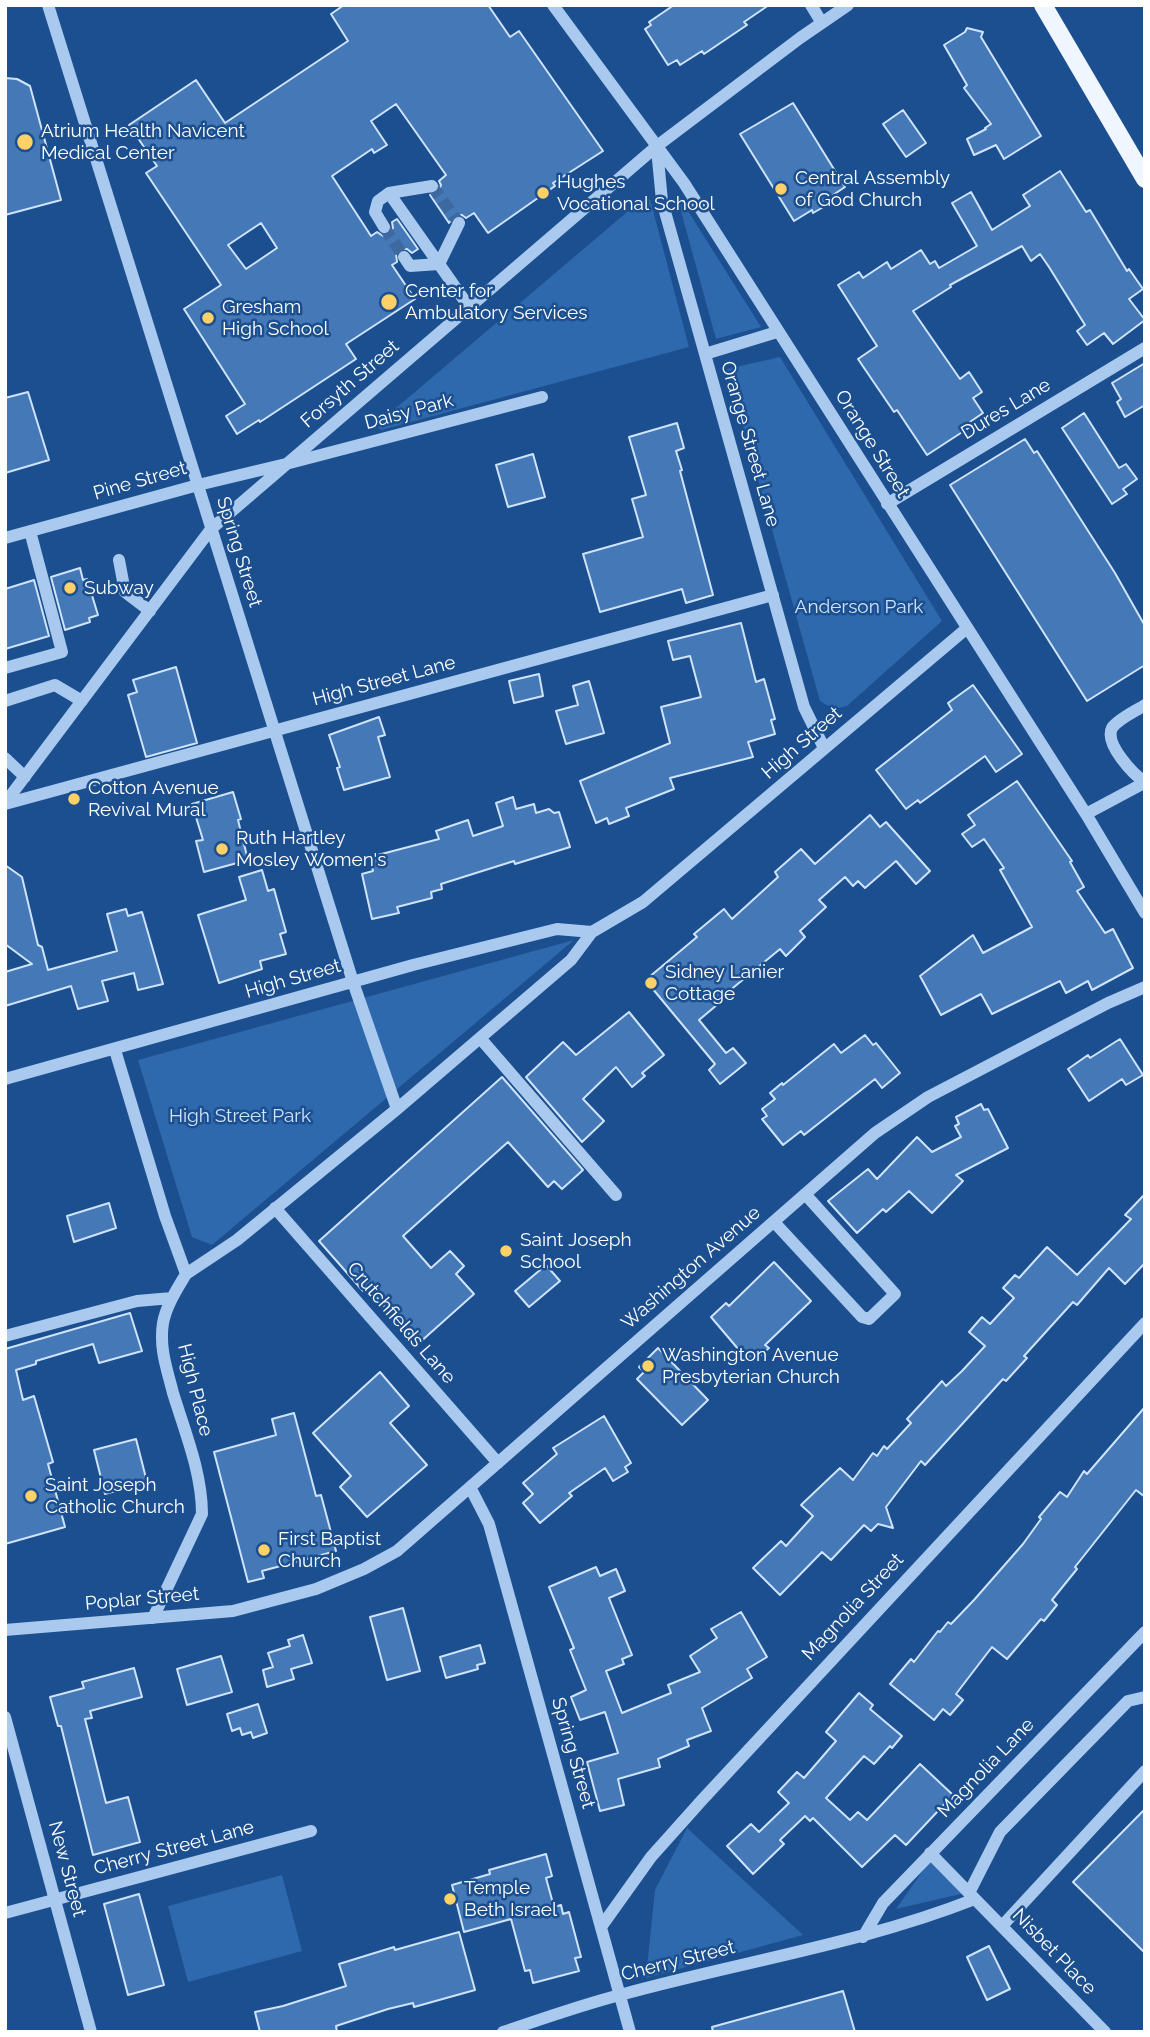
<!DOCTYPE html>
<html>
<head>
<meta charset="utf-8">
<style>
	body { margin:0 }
	#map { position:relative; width:1150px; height:2037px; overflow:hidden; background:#1b4f8f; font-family:Raleway,sans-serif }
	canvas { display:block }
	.frame { position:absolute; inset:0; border:7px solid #fff; pointer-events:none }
</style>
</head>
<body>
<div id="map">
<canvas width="1150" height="2037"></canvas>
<div class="frame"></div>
</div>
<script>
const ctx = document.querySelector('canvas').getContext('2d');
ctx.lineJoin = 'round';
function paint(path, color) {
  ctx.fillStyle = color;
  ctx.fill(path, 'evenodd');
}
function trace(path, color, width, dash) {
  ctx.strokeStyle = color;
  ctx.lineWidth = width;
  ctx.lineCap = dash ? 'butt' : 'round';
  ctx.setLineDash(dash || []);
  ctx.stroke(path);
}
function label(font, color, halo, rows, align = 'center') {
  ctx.font = font + ' Raleway,sans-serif';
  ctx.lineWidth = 5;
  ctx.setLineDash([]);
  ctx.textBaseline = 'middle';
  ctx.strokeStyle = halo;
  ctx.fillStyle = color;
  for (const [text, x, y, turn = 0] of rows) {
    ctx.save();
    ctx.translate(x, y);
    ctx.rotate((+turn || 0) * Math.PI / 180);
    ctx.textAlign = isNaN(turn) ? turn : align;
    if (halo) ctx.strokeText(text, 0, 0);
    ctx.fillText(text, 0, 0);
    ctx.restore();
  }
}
paint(new Path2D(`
	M646,196L650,199L689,347L381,430L376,425Z
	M683,203L761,327L716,339L679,204Z
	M780,357L942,621L847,706L834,709L820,701L727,369Z
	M574,940L212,1245L192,1237L138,1060Z
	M687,1828L803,1935L646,1978L655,1890Z
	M931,1859L965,1893L896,1909Z
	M282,1875L302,1951L188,1982L168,1906Z`), '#2e69ad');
const building = new Path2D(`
	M344,5H488L510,37L519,31L603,151L553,183L555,186L488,233L474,213L466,218L462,215H455L449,223L430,195L438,192L441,185L439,181L446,175L396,104L371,121L387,145L374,153L372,149L332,176L371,236L377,232L383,236L389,234L393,228L392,222L397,219L418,249L412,253L407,249H400L396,254L397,262L392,265L415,299L346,344L356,359L260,422L259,420L237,434L226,416L245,404L184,309L221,285L146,173L157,166L129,125L196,80L225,123L348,41L331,14ZM261,223L277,248L246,269L228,245Z
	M674,5H769L744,22L747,25L704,54L702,51L680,65L677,60L668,65L645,29L651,25L649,22Z
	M967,28L983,32L981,37L1041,136L1004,159L996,145L974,155L967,139L986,129L985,128L991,124L964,88L967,85L944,45L965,32Z
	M5,78L17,79L30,86L61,200L5,215Z
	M793,103L845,187L824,201L827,205L813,213L812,210L794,221L740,134Z
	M903,110L926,143L906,157L883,124Z
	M1060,171L1086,212L1090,210L1127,271L1129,269L1143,289L1129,299L1145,320L1113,344L1104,333L1087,345L1077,331L1085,325L1049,267L1040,254L1031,261L1022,246L950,285L951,287L913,311L960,379L969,372L982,392L973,398L983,413L967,424L970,427L927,455L897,410L894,412L858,359L877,346L838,285L859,272L863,278L887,262L891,269L921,250L930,264L935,261L939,268L977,246L952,203L971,192L992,230L1030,206L1023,195Z
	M1145,363V405L1125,417L1117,402L1121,399L1112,383Z
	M28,392L49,460L5,473V398Z
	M1084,413L1119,468L1126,464L1137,479L1123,489L1127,494L1112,504L1062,428Z
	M677,423L684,448L676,451L682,470L680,471L713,595L686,603L682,589L600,612L583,554L643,537L632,499L646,495L629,437Z
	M1025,439L1034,453L1037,451L1115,573L1145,626V665L1087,701L950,485Z
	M533,454L545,497L508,507L496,465Z
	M80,568L83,580L87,579L98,615L89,618L90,622L65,630L51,577Z
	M34,580L49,636L5,649V589Z
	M741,623L756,682L764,679L775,719L771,720L775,734L748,742L753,757L670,778L674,789L626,808L629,816L609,824L607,818L596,823L580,781L670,743L661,707L701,697L690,656L673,660L668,641Z
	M176,667L197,743L146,757L128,695L137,692L133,680Z
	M539,674L543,696L514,703L509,681Z
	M589,681L604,733L566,744L556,711L578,705L573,686Z
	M973,685L1022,754L996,772L985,756L920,803L918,800L906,809L876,770L952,710L948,703Z
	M379,717L385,735L378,737L390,777L344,790L337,768L340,767L329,735Z
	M1017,781L1072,861L1070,862L1084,887L1077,891L1105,933L1113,929L1133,968L1092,990L1088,981L1066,993L1060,981L992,1014L981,994L941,1015L920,976L973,935L983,953L1032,927L1000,870L1004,868L984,839L972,847L962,834L975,825L968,815Z
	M233,792L241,819L238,820L248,860L204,872L196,841L203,840L192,804Z
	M513,797L516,809L534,804L536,813L549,809L554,813L559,812L570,847L515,864L514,861L441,884L442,889L431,892L432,898L397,907L399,913L372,919L362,874L373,871L370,857L439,839L436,831L468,820L473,836L503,826L496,803Z
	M870,815L880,827L886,822L930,871L916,884L896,861L865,888L858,881L853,886L845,877L819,900L826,907L800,931L805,937L786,956L780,949L722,997L724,999L699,1020L726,1053L733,1048L746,1063L720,1084L709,1070L715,1064L652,988L654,986L648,978L697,937L694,934L724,909L732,919L778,877L775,872L801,849L815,864Z
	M5,865L22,877L38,945L42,947L48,970L117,951L107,914L126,909L128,916L142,912L163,984L138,990L134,973L102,981L108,1001L78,1009L71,986L5,1006V972L32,964L5,944Z
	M262,870L268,891L274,889L286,932L280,934L286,954L260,961L262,969L219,983L198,915L246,900L239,877Z
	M629,1012L664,1055L642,1073L645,1076L632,1087L616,1067L583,1099L604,1121L582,1142L526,1077L563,1042L576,1055Z
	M865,1035L873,1045L876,1043L900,1073L882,1088L875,1079L804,1135L801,1131L783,1145L762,1119L767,1116L762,1109L775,1099L770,1093L782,1083L783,1085L834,1044L841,1053Z
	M1120,1039L1143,1075L1126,1085L1122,1079L1089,1101L1068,1069L1088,1055L1090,1058Z
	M502,1077L583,1170L562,1189L554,1181L548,1187L508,1142L403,1236L431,1268L450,1251L464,1266L456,1274L474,1294L418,1344L367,1287L363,1291L319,1241Z
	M981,1104L984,1110L988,1109L1008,1148L956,1175L963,1181L932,1213L909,1191L886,1212L883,1209L857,1233L828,1201L868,1169L877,1179L917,1137L932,1152L961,1137L955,1126L959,1124L956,1117Z
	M1145,1194V1263L1125,1284L1109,1268L1077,1305L1073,1302L1024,1356L1027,1358L1006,1381L1003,1379L925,1465L921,1461L886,1507L893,1528L878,1524L871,1531L864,1525L831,1560L822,1552L780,1595L753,1568L781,1541L786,1546L813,1516L801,1505L840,1468L853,1480L873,1453L877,1456L884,1446L887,1449L911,1423L907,1419L942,1381L946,1386L962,1371L985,1346L969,1332L982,1317L990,1324L1014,1298L1003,1288L1015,1275L1019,1278L1047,1247L1077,1275L1131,1219L1125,1215Z
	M109,1203L116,1228L74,1242L67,1216Z
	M774,1262L811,1301L765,1345L769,1348L753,1362L741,1349L739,1350L711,1317L726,1303L729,1306Z
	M546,1265L560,1281L529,1307L515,1291Z
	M130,1313L142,1351L99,1363L93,1344L36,1361V1364L16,1370L23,1400L34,1396L53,1462L48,1464L65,1527L5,1544V1349Z
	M658,1348L708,1400L682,1425L637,1379L644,1372L639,1367Z
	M380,1372L409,1406L390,1423L427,1465L367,1517L340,1487L351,1476L313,1433Z
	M1145,1407V1497L1136,1490L1075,1567L1077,1569L1052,1600L1057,1605L1044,1621L1041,1619L1007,1659L992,1647L956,1694L963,1700L950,1715L943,1709L934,1720L890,1684L911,1659L914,1662L938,1631L940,1632L948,1622L951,1624L974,1600L1023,1544L1041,1519L1039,1517L1060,1492L1067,1497L1084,1471L1087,1474Z
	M294,1413L316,1496L321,1495L336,1551L262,1571L264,1578L248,1582L214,1452L276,1435L272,1419Z
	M604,1416L631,1463L625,1467L628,1472L613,1481L605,1468L569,1493L572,1496L540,1523L523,1503L533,1494L523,1483L557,1454L553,1448Z
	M136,1439L147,1482L105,1494L94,1450Z
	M596,1567L600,1576L616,1569L625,1591L609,1598L632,1655L622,1659L624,1664L606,1671L622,1713L671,1693L668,1685L700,1672L690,1656L717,1638L711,1629L741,1612L767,1657L747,1669L752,1678L702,1708L711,1731L687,1740L689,1746L658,1759L660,1767L618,1779L624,1805L600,1811L587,1762L618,1753L605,1712L580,1720L571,1697L586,1690L570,1650L574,1648L549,1587Z
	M403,1608L420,1671L387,1680L370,1617Z
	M303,1635L312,1663L291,1669L294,1679L267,1687L263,1670L273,1667L268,1653L290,1646L288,1640Z
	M480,1645L485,1663L477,1665L478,1669L446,1678L440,1657Z
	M221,1656L232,1692L187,1705L177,1669Z
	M134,1668L142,1697L90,1711L92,1718L85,1719L106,1803L128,1797L140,1842L93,1855L61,1726H58L50,1697L84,1688L82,1682Z
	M859,1693L873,1705L870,1709L902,1736L892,1748L890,1746L874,1764L864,1756L826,1798L850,1820L858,1812L867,1820L920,1764L953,1795L906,1845L895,1835L862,1867L813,1818L810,1821L805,1816L780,1840L784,1844L753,1874L727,1846L751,1824L759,1832L789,1803L778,1792L797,1772L804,1778L836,1741L826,1732Z
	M258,1704L267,1733L253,1738L251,1732L242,1735L240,1728L232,1731L227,1714Z
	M1145,1809V1953L1073,1882Z
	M546,1854L552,1876L546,1878L554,1907L561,1905L563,1914L569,1912L581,1957L575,1958L579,1971L533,1983L530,1970L525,1971L511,1919L464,1932L452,1885L490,1874L489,1870Z
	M139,1894L164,1985L128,1995L104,1904Z
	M459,1932L475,1990L414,2007L413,2003L388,2009L336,2026L337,2032H260L255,2012L283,2006L346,1986L339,1964L394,1947L395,1950Z
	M989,1946L1010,1989L987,2000L967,1957Z
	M843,1991L855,2032H713L712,2027Z`);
paint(building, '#4478b7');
trace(building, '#cfe3fa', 2);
trace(new Path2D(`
	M432,186L459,223
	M384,227L404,257`), '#3d69a0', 12, [12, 6]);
trace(new Path2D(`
	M48,5L353,982L397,1109
	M553,5L684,183L1086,814L1145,913
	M811,5L822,23
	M657,149L662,201L804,707L824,748
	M389,193L439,264
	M459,223L439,264L469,307
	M384,227L375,212L378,201L389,193L432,186
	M404,257L410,266L439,264
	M705,354L777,332
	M887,504L1145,348
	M5,538L198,485L286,464L542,397
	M119,560L125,592L150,611
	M5,668L62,652L30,531
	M5,701L55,685L82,701
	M1145,705C1136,711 1118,719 1112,728C1104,744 1134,775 1145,782
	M5,758L25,777
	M5,803L211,529L657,146L800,38L848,5
	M5,804L773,595
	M1086,814L1144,783L1145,785
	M480,1038L616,1195
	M115,1050L165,1216L186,1274C177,1289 166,1306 163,1323C159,1348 167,1369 173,1393C185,1432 202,1473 202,1514L153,1618
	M5,1079L413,965L557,929L592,932
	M275,1208L498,1463
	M774,1222L862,1317L869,1319L895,1294L805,1194
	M186,1274L237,1240L397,1109L571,960L592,932L643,902L966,629
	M5,1336L137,1301L172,1298
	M470,1487L489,1524L630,2032
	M5,1630L233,1611L316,1589L364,1569L397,1551L875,1133L928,1097L1108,1003L1145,987
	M5,1717L91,2032
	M930,1853L1105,2032
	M969,1893L1000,1832L1128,1701L1145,1697
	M5,1913L311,1831
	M1002,1926L1145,1771
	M601,1927L651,1857L702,1800L1145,1323
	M863,1937L883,1903L1145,1632
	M503,2032C542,2019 581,2005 620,1995C739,1962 861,1944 975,1899`), '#a9c9ee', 12);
trace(new Path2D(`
	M1043,5L1145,179`), '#f0f6ff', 18);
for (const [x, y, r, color] of [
	[25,142,9,"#ffd166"],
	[781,189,7,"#ffd166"],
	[543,193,7,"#ffd166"],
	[389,302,9,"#ffd166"],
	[208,318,7,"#ffd166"],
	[70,588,7,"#ffd166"],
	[74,799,7,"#ffd166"],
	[222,849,7,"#ffd166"],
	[651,983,7,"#ffd166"],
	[506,1251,7,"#ffd166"],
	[648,1366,7,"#ffd166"],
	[31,1496,7,"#ffd166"],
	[264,1550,7,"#ffd166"],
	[450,1899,7,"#ffd166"]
]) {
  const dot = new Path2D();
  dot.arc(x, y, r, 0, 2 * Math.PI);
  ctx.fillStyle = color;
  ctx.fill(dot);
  trace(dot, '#1b4f8f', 2.5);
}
label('19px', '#fff', '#1b4f8f', [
	["Atrium Health Navicent",41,131],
	["Medical Center",41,153],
	["Central Assembly",795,178],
	["of God Church",795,200],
	["Hughes",557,182],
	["Vocational School",557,204],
	["Center for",405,291],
	["Ambulatory Services",405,313],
	["Gresham",222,307],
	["High School",222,329],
	["Subway",84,588],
	["Cotton Avenue",88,788],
	["Revival Mural",88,810],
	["Ruth Hartley",236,838],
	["Mosley Women's",236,860],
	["Sidney Lanier",665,972],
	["Cottage",665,994],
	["Saint Joseph",520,1240],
	["School",520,1262],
	["Washington Avenue",662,1355],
	["Presbyterian Church",662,1377],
	["Saint Joseph",45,1485],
	["Catholic Church",45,1507],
	["First Baptist",278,1539],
	["Church",278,1561],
	["Temple",464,1888],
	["Beth Israel",464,1910]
], 'left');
label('19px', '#fff', '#1b4f8f', [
	["Forsyth Street",350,384,-41],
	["Dures Lane",1006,409,-31],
	["Daisy Park",409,412,-15],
	["Orange Street Lane",750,444,74],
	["Orange Street",872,444,58],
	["Pine Street",140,481,-16],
	["Spring Street",239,552,73],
	["High Street Lane",384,681,-15],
	["High Street",802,743,-41],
	["High Street",293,979,-16],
	["Washington Avenue",691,1268,-41],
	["Crutchfields Lane",401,1323,49],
	["High Place",195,1390,76],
	["Poplar Street",142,1599,-5],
	["Magnolia Street",853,1607,-47],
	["Spring Street",573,1753,74],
	["Magnolia Lane",986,1768,-46],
	["Cherry Street Lane",174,1848,-15],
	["New Street",67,1869,75],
	["Nisbet Place",1054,1952,46],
	["Cherry Street",678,1961,-14]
]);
label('19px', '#cfe3fa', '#1b4f8f', [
	["Anderson Park",859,607],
	["High Street Park",240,1116]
]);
</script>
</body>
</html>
